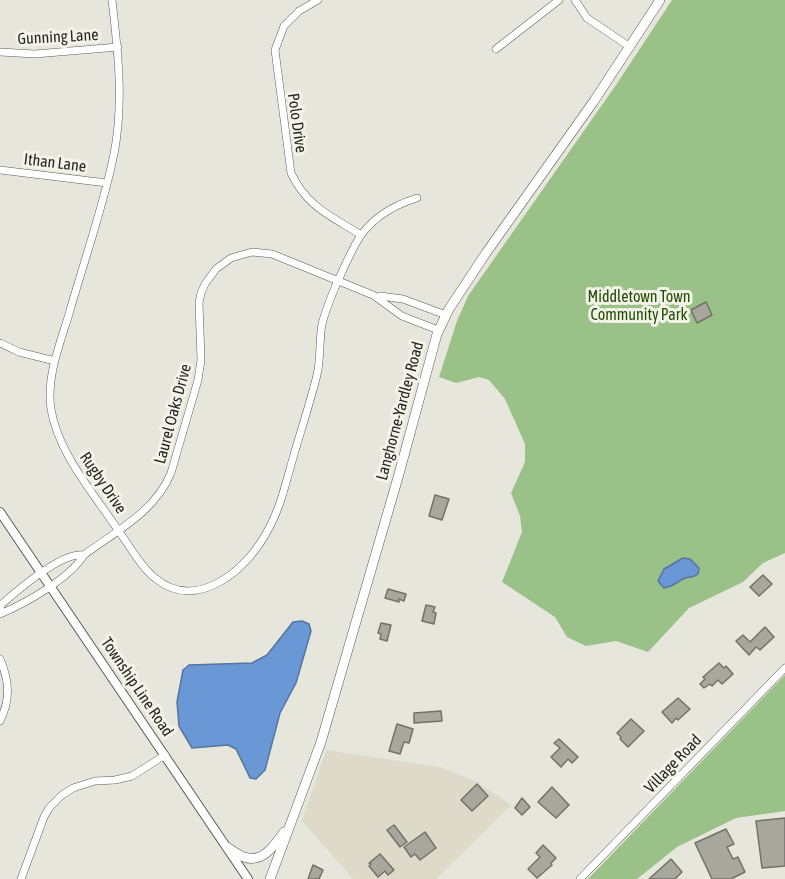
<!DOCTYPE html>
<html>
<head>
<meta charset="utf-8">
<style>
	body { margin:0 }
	canvas { display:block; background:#e7e6dc }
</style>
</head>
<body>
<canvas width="785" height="879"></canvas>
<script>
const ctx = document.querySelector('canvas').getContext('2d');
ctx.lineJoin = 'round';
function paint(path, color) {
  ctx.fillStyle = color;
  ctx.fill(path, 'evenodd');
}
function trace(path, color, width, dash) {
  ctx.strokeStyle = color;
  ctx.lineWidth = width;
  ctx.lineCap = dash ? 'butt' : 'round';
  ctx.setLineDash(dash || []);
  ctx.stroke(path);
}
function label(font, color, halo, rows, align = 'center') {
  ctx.font = font + ' "Asap Condensed",sans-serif';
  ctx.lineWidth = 6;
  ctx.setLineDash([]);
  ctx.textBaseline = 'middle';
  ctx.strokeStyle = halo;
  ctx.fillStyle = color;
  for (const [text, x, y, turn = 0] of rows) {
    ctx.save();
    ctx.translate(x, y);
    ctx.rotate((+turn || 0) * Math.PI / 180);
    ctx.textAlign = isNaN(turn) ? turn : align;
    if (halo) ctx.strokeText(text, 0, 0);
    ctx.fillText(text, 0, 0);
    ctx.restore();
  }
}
paint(new Path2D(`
	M326,750L440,767L477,782L511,805L436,879H353L302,821Z`), '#dddaca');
paint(new Path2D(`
	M672,0H785V553L763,563L743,582L689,608L648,652L616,641L586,646L567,637L555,617L502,582L522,532L520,516L511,493L525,462V444L505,399L489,380L479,377L456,383L439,377L457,321L468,296L616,85Z
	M785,675V811L736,818L677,847L637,879H588Z`), '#9ac188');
const water = new Path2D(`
	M683,558L690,559L699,568L698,574C692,579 689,576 683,579C675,583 675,586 664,588L658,581L664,569Z
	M302,621L309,624L311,631L296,683L280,713L265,770L256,779L250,778L236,749L228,745L192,748L179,726L177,702L183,670L189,665L252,663L267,655L293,622Z`);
paint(water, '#6a97d5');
trace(water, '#56759f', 1.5);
const building = new Path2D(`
	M706,302L712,315L697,323L691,310Z
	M435,495L449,499L442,520L429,516Z
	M763,575L772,584L759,596L750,587Z
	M388,589L406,594L404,601L399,599V602L385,598Z
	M426,605L435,607L433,612L436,613L434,624L422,621Z
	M381,623L391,625L387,641L380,639L381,634L378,633Z
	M765,627L774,637L760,650L756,647L749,655L736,641L743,635L750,642Z
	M719,663L724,668L726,666L733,674L722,684L718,680L712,686L710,684L704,688L700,684L705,679L703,677Z
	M678,698L690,709L678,720L676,718L672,723L662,712Z
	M441,711L442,721L414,723V713Z
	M631,719L644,731L628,747L620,739L621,737L617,733Z
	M397,724L413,729L409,743L404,742L400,754L389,751Z
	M559,739L578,757L572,763L568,759L561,767L551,757L560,748L554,743Z
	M477,784L488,796L472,811L461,800Z
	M552,787L569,805L556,818L538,802Z
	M522,798L530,807L522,815L515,808Z
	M785,818V866L762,868L756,821Z
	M394,825L407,842L400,847L387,830Z
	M726,829L734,844L727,847L733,859L738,857L745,872L731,879H712L695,843Z
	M425,832L436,848L420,860L415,854L411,857L404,847Z
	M543,845L556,858L551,863L552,865L537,878L528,869L540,857L536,853Z
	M380,854L394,870L388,875L385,871L378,877L369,866L371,864L369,863Z
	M671,859L682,872L675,879H649Z
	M313,865L323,870L319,879H308Z`);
paint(building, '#a8a79e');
trace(building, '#737269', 1.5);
const minor = new Path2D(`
	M112,0C118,52 124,102 114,154C103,208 84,261 69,314C60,344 46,377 51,409C58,454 96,496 120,533C131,548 141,567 155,578C198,614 250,567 269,528C281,506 286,482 293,458C301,430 310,403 317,375C321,358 319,341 322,324C328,301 344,266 355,245C368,220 391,206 417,198
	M318,0L299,11L284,26L275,50L291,173C307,207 331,216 361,235
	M575,0L587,18L630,47
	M496,49L559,0
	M0,52L35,54L118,47
	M0,170L107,183
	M380,296L403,299L446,315
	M0,343L19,352L55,361
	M0,608L2,604C19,589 62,552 84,555
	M0,614C26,603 69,579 84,555C116,531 155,512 171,473L198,380L201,360L199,303L201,293L205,284L216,269L231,258L252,252L272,254L373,295L402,316L438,330
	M0,659C9,680 11,699 0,721
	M21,879L44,817L49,808L62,795L73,788L95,781L115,780L132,776L165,755
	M580,879L785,668`);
const tertiary = new Path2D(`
	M0,512L248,879`);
const secondary = new Path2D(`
	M227,847C232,850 238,855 244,857C262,864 275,845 284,832
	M270,879L321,742L399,474L437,334L449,309L486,253L594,101L660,0`);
trace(minor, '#5e5c54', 8);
trace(tertiary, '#5e5c54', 10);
trace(secondary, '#5e5c54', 10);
trace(minor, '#fff', 7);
trace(tertiary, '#fff', 8);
trace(secondary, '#fff', 9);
label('16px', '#272622', '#f4f3e9', [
	["Gunning Lane",58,37,-3],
	["Polo Drive",297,123,82],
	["Ithan Lane",55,163,7],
	["Langhorne-Yardley Road",400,411,-75],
	["Laurel Oaks Drive",173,414,-75],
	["Rugby Drive",103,483,56],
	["Township Line Road",137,687,56],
	["Village Road",673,764,-46]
]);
label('16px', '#224c02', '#f4f3e9', [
	["Middletown Town",639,297],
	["Community Park",639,315]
]);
</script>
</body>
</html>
